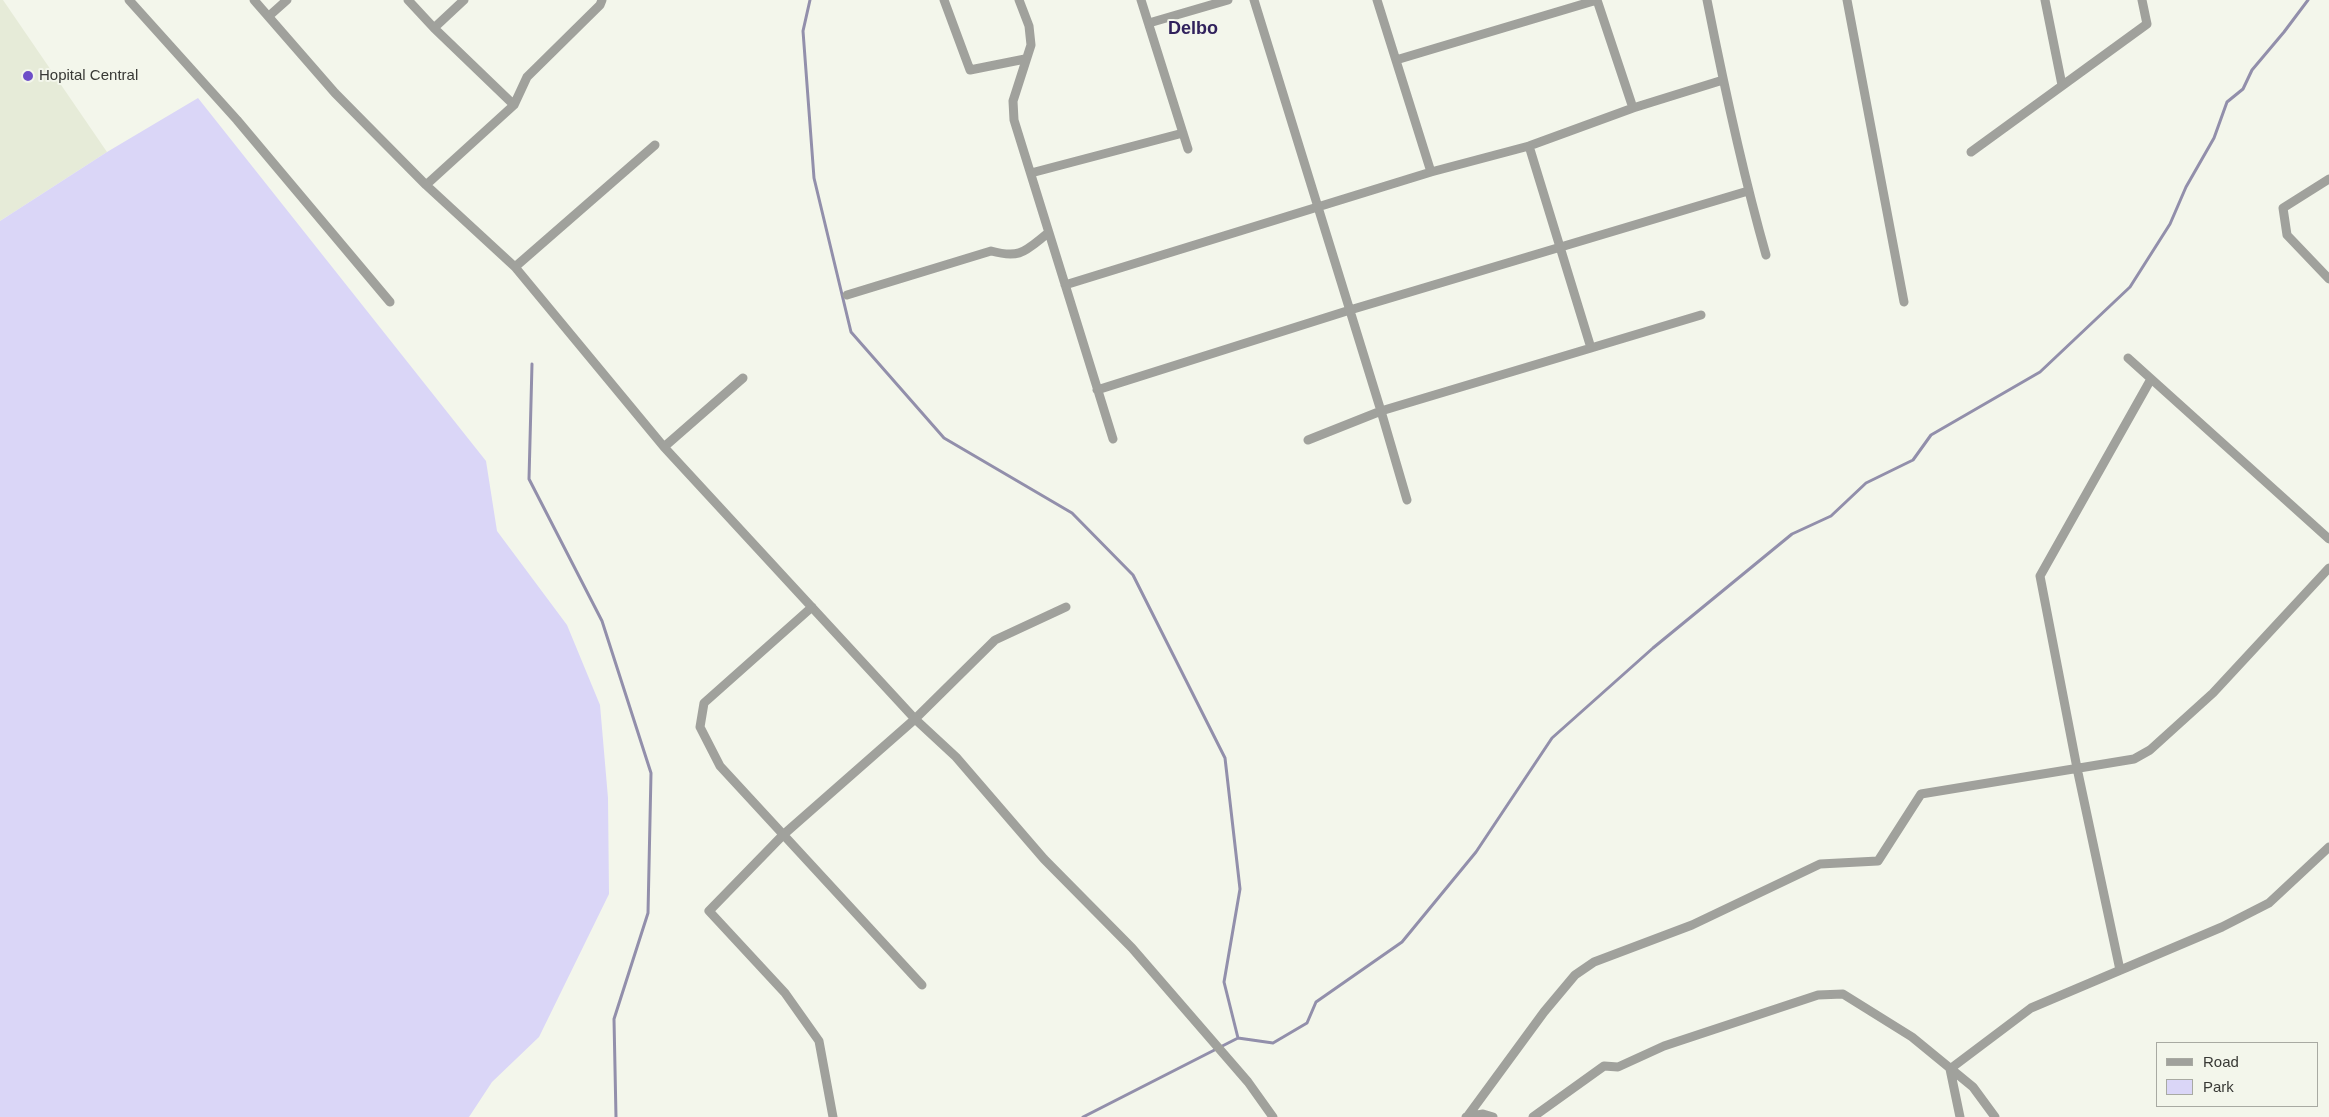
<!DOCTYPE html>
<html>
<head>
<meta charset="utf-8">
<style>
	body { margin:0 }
	#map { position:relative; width:2329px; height:1117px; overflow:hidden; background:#f3f6eb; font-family:Arial,sans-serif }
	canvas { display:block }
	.legend { position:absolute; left:2156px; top:1042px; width:162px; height:65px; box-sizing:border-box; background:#f3f6eb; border:1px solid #a8aaa2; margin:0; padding:6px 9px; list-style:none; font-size:15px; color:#383935 }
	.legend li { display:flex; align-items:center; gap:10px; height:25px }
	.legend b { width:25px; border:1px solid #a8aaa2 }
</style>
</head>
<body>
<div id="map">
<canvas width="2329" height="1117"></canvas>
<ul class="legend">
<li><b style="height:6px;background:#a0a19c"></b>Road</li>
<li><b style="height:14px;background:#dad6f7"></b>Park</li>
</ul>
</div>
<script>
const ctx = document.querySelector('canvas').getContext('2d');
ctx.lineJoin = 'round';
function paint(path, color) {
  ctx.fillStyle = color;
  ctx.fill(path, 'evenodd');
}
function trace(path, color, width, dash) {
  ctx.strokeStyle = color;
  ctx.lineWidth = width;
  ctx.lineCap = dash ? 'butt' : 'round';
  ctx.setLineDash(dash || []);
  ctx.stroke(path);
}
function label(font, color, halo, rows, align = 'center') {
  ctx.font = font + ' Arial,sans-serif';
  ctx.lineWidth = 4;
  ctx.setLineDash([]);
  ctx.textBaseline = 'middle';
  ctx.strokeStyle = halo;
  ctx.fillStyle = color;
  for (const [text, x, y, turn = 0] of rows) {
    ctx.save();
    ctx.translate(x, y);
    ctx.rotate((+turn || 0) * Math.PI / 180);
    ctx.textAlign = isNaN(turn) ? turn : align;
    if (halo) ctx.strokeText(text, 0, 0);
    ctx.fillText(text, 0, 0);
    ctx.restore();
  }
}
paint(new Path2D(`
	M0,0H3L107,152L0,221Z`), '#e6ebd8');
paint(new Path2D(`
	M198,98L486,461L497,531L567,625L600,705L608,798L609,894L539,1037L492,1082L469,1117H0V221L107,152Z`), '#dad6f7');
trace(new Path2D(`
	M810,0L803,31L814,178L851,332L944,438L1072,513L1133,575L1225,758L1240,889L1224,982L1238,1038
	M532,364L529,479L602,621L651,773L648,913L614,1019L616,1117
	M1083,1117L1238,1038L1273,1043L1307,1023L1316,1002L1402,942L1476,852L1552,738L1653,648L1792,534L1831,516L1866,483L1913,460L1931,435L2040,372L2130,287L2170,224L2186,187L2214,138L2227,102L2243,89L2252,70L2284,32L2308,0`), '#928fab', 3);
trace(new Path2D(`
	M129,0L237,120L390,302
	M254,0L335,93L426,185L515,267L664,447L915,719L956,757L1044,859L1132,948L1248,1082L1273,1117
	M408,0L434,28L514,105
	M944,0L970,70L1025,59
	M1019,0L1029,26L1031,45L1013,101L1014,120L1113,439
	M1141,0L1188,149
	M1254,0L1381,411L1407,500
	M1377,0L1431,172
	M1707,0C1724,86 1742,171 1766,255
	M1847,0L1904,302
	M2045,0L2062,85
	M269,16L287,0
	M1149,23L1228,0
	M434,28L464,0
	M1396,60L1597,0L1633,108
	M1529,146L1591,348
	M1971,152L2147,24L2142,0
	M1031,173L1183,133
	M2329,179L2283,208L2287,235L2329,279
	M426,185L514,105L527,77L600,5L602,0
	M515,267L655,145
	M1065,285L1431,172L1529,146L1633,108L1723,80
	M847,295L991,251C1021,259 1025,251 1048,233
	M2128,358L2329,539
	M1097,390L1350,310L1748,191
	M1308,440L1381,411L1701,315
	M664,447L743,378
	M812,607L704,703L700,727L720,766L922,985
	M2120,970L2077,768L2040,576L2151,379
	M833,1117L819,1041L785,993L709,911L783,835L915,719L995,640L1066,607
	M1466,1117L1483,1114L1493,1117
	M1467,1117L1544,1012L1575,975L1594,962L1692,925L1820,864L1878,861L1921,794L2134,759L2150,750L2213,693L2329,568
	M1533,1117L1604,1066L1618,1067L1664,1046L1818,995L1843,994L1912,1037L1973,1087L1995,1117
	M1960,1117L1950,1069L2031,1008L2222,927L2269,903L2329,847`), '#a0a19c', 9);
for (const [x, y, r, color] of [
	[28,76,6,"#6e4fc8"]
]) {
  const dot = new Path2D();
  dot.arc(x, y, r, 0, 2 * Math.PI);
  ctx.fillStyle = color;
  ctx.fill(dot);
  trace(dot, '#f3f6eb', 2);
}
label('15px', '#383935', '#f3f6eb', [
	["Hopital Central",39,76]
], 'left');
label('bold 18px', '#30215c', '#f3f6eb', [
	["Delbo",1193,29]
]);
</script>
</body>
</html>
